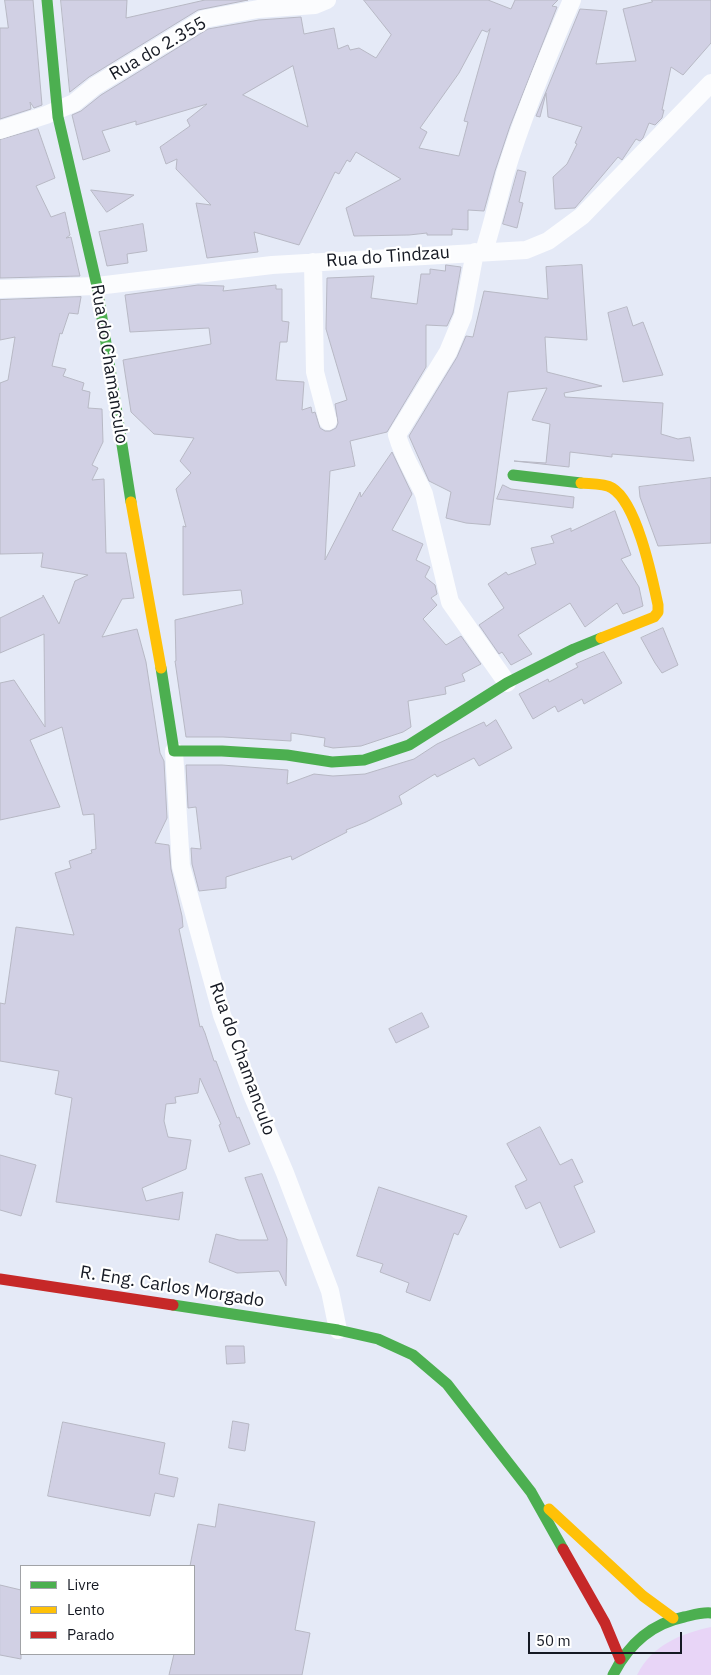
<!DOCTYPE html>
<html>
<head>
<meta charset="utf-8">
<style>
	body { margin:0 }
	#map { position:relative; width:711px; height:1675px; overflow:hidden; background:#e5eaf7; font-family:"IBM Plex Sans",sans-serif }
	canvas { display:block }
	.legend { position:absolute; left:20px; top:1565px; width:175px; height:90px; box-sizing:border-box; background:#fff; border:1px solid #a1a3a7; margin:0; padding:6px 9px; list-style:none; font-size:15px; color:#151923 }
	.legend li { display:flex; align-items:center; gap:10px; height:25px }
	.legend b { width:25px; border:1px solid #a1a3a7 }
	.scale { position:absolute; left:528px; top:1632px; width:154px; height:22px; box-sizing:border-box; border:2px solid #151923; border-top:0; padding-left:6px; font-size:15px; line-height:18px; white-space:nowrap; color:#151923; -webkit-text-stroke:4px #fff; paint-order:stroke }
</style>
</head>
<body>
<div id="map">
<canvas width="711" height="1675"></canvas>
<ul class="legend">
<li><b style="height:6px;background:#4caf50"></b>Livre</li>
<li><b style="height:6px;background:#ffc107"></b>Lento</li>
<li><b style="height:6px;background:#c62828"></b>Parado</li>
</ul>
<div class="scale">50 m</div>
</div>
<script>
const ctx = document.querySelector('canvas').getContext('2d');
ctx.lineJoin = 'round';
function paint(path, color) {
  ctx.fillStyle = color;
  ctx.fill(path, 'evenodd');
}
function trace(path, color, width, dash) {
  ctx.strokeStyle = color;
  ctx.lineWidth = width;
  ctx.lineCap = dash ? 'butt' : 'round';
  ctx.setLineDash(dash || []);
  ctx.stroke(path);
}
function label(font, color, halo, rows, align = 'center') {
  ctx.font = font + ' "IBM Plex Sans",sans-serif';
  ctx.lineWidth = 4.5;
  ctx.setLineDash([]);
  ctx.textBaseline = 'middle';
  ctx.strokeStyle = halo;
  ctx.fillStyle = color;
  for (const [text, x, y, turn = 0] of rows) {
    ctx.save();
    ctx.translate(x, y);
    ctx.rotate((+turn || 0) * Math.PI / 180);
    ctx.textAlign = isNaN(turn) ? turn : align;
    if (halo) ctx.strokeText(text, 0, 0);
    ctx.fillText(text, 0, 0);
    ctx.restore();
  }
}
paint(new Path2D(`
	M711,1627V1675H637C652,1645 680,1634 711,1627Z`), '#e8d5f7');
const building = new Path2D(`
	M5,0H33L42,105L34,108L30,102L31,109L0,119V28H8Z
	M61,0H127L126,18L205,0H248L198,10L89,77L70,92Z
	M364,0H488L511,9L515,0H558L552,6L557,7L510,126L495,171L484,211L468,210V230L452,229V235H427V233L409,235L354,236L346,208L401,179L356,152L350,162L347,160L339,174L335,172L299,245L254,232L258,252L207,258L196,203L211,205L176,169L177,159L166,164L160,147L190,126L187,120L207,104L136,125V121L102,131L110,151L83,160L72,115L81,111L101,95L208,29L259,20L301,17L304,34L334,28L338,49L348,45L350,50L359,48L376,58L391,35ZM490,29L464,121L468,122L459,156L419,148L427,132L420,128L459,73L482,30L487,32ZM293,66L308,127L243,95Z
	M652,0H711V43L683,75L671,67L662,110H664L662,118L655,125L649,123L643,138L640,141L636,139L622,160L618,157L575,208L555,209L553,177L567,164L577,144L575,143L582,127L548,117L546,93L540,117L536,116L580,9L607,11L596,64L636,61L623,9L652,2Z
	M38,129L55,178L36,186L51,217L65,212L70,235L66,238L71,237L80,276L0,278V140Z
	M518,170L526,172L519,202L523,203L517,228L503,224Z
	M91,190L134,195L107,212Z
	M143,224L147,251L127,254L128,263L107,266L99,232Z
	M446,265L461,267L453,313L447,326L426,325V367L387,432L350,441L355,466L330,471L325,560L360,492L361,497L392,452L412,494L392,530L423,544L416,560L430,567L425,577L435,585L437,594L431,598L437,605L423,619L446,645L461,636L481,664L462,674L465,681L445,687L446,694L408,701L411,727L403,732L361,746L333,748L324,746L325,738L291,733V741L223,737H186L175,661H176L175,620L243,604L241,590L183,595V526L186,527L176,489L191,473L180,461L194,438L154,434L131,412L123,360L211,344L209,328L130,332L125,295L198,285L224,286L223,291L276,285V289H282V321L289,322L287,342H280L276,380L304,382L302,410L311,407L312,413L315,412L320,428L325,431H330L336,428L338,423L335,404L347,400L326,329L327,278L374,276L371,298L417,304L421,274H430V269L445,271Z
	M582,265L587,340L545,337L547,372L602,386L564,393L565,397L663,403L661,434L678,439L690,437L694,461L612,454V457L570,452L569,467L514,461L546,463L550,424L532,420L547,388L508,392L490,525L466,523L446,518L451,492L429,481L409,436L457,357L466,336L473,337L484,291L548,299L546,267Z
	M81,297L78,314L69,313L62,334L60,333L52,366L66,369L63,376L84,383L82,390L90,392L88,408L102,409L103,442L92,465L98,468L92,480L104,479L106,553H126L134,598L122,599L102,637L137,629L146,662L160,753L164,761L167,818L155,843L169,845L171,869L182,916L183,927L179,929L200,1027L202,1026L205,1033L214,1061H216L237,1118L239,1117L250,1144L229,1152L219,1125L221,1124L200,1078L198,1093L175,1097L176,1103L166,1104L164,1121L168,1137L191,1140L186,1169L142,1188L146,1201L183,1192L179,1220L56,1202L72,1098L55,1094L59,1071L0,1061V1003L5,1004L16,927L74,935L55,873L71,868L69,861L92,853L91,850L96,849L94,814L83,815L62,727L30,740L60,807L0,820V683L14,680L45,727L44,634L0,653V618L43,597V595L59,624L75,581L88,575L41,567L43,553L0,554V383L8,380L15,337L0,340V300Z
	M627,307L633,326L643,322L663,375L623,382L608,313Z
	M711,478V543L658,546L640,497L639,487Z
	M503,485L511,489L574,497L573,508L497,499Z
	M615,511L631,555L621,559L639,587L643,606L623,614L617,603L585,627L570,603L518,635L532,654L511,665L502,652L499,654L479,625L504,608L488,584L506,572L508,575L536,564L531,548L554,543L551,536L571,528V531Z
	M663,628L678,665L662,673L655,663L641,638Z
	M604,652L622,683L584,704L582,699L558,712L555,706L533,719L519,694L548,679L549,682L578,667L576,664Z
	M496,720L512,748L479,766L474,758L437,777L435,774L399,796L402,804L366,822L346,830L347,832L292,860L291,856L226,877V888L199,891L192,864L191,848L201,849L196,807L188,808L186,765H222L288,770L287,784L314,774L333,776L365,774L414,759L437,744L484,722L486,726Z
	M422,1013L429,1027L396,1043L389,1029Z
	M540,1127L560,1165L572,1159L583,1182L574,1186L595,1232L560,1248L540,1202L526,1209L515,1186L527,1180L507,1144Z
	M0,1155L36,1165L21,1216L0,1210Z
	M262,1174L287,1239L286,1286L279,1271L237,1273L209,1262L216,1234L239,1240H268L245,1178Z
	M379,1187L467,1216L458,1235L454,1233L430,1301L406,1292L409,1283L380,1272L383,1264L357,1256Z
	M226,1346H244L245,1363L227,1364Z
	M233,1421L249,1424L245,1451L229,1448Z
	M63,1422L165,1443L159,1474L178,1478L174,1497L155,1493L150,1516L48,1496Z
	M219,1504L315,1522L295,1630L310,1633L302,1675H169L174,1654H194V1566H190L198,1524L215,1527Z
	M0,1585L21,1590V1659L0,1655Z`);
paint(building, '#d1d0e4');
trace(building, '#b7b8c4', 1);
trace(new Path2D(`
	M0,130L46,115L74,103L95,86L204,19L258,9L315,5L327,0
	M484,251C492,226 498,200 505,174C523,115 547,57 572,0
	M475,252L463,316L448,352L397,435C403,457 415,474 424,494L450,602L507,683
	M313,262L315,372L328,421
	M0,289L97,286L272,265L526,250L548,241L582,216L711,83
	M174,751L181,866L222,1015L253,1097L285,1173L330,1291L338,1330`), '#fbfcfe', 18);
trace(new Path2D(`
	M47,0L58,117L97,286L131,502
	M513,475L581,483
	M161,668L174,751H222L287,755L332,762L364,760L409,745L507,683L574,649L601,638
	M173,1305L338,1330L378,1339L413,1355L447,1384L531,1492L563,1549
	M613,1675C628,1645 650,1624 684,1617C693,1615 702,1612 711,1613`), '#4caf50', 11);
trace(new Path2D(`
	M581,483C589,484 604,483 612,488C637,503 652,577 658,605V612L654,617L601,638
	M131,502L161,668
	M549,1509L643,1596L673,1618`), '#ffc107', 11);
trace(new Path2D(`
	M0,1279L173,1305
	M563,1549L605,1623L620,1659`), '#c62828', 11);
label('18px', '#151923', '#fff', [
	["Rua do 2.355",158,49,-30],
	["Rua do Tindzau",388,257,-4],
	["Rua do Chamanculo",109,364,81],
	["Rua do Chamanculo",242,1059,70],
	["R. Eng. Carlos Morgado",172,1287,9]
]);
</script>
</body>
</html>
